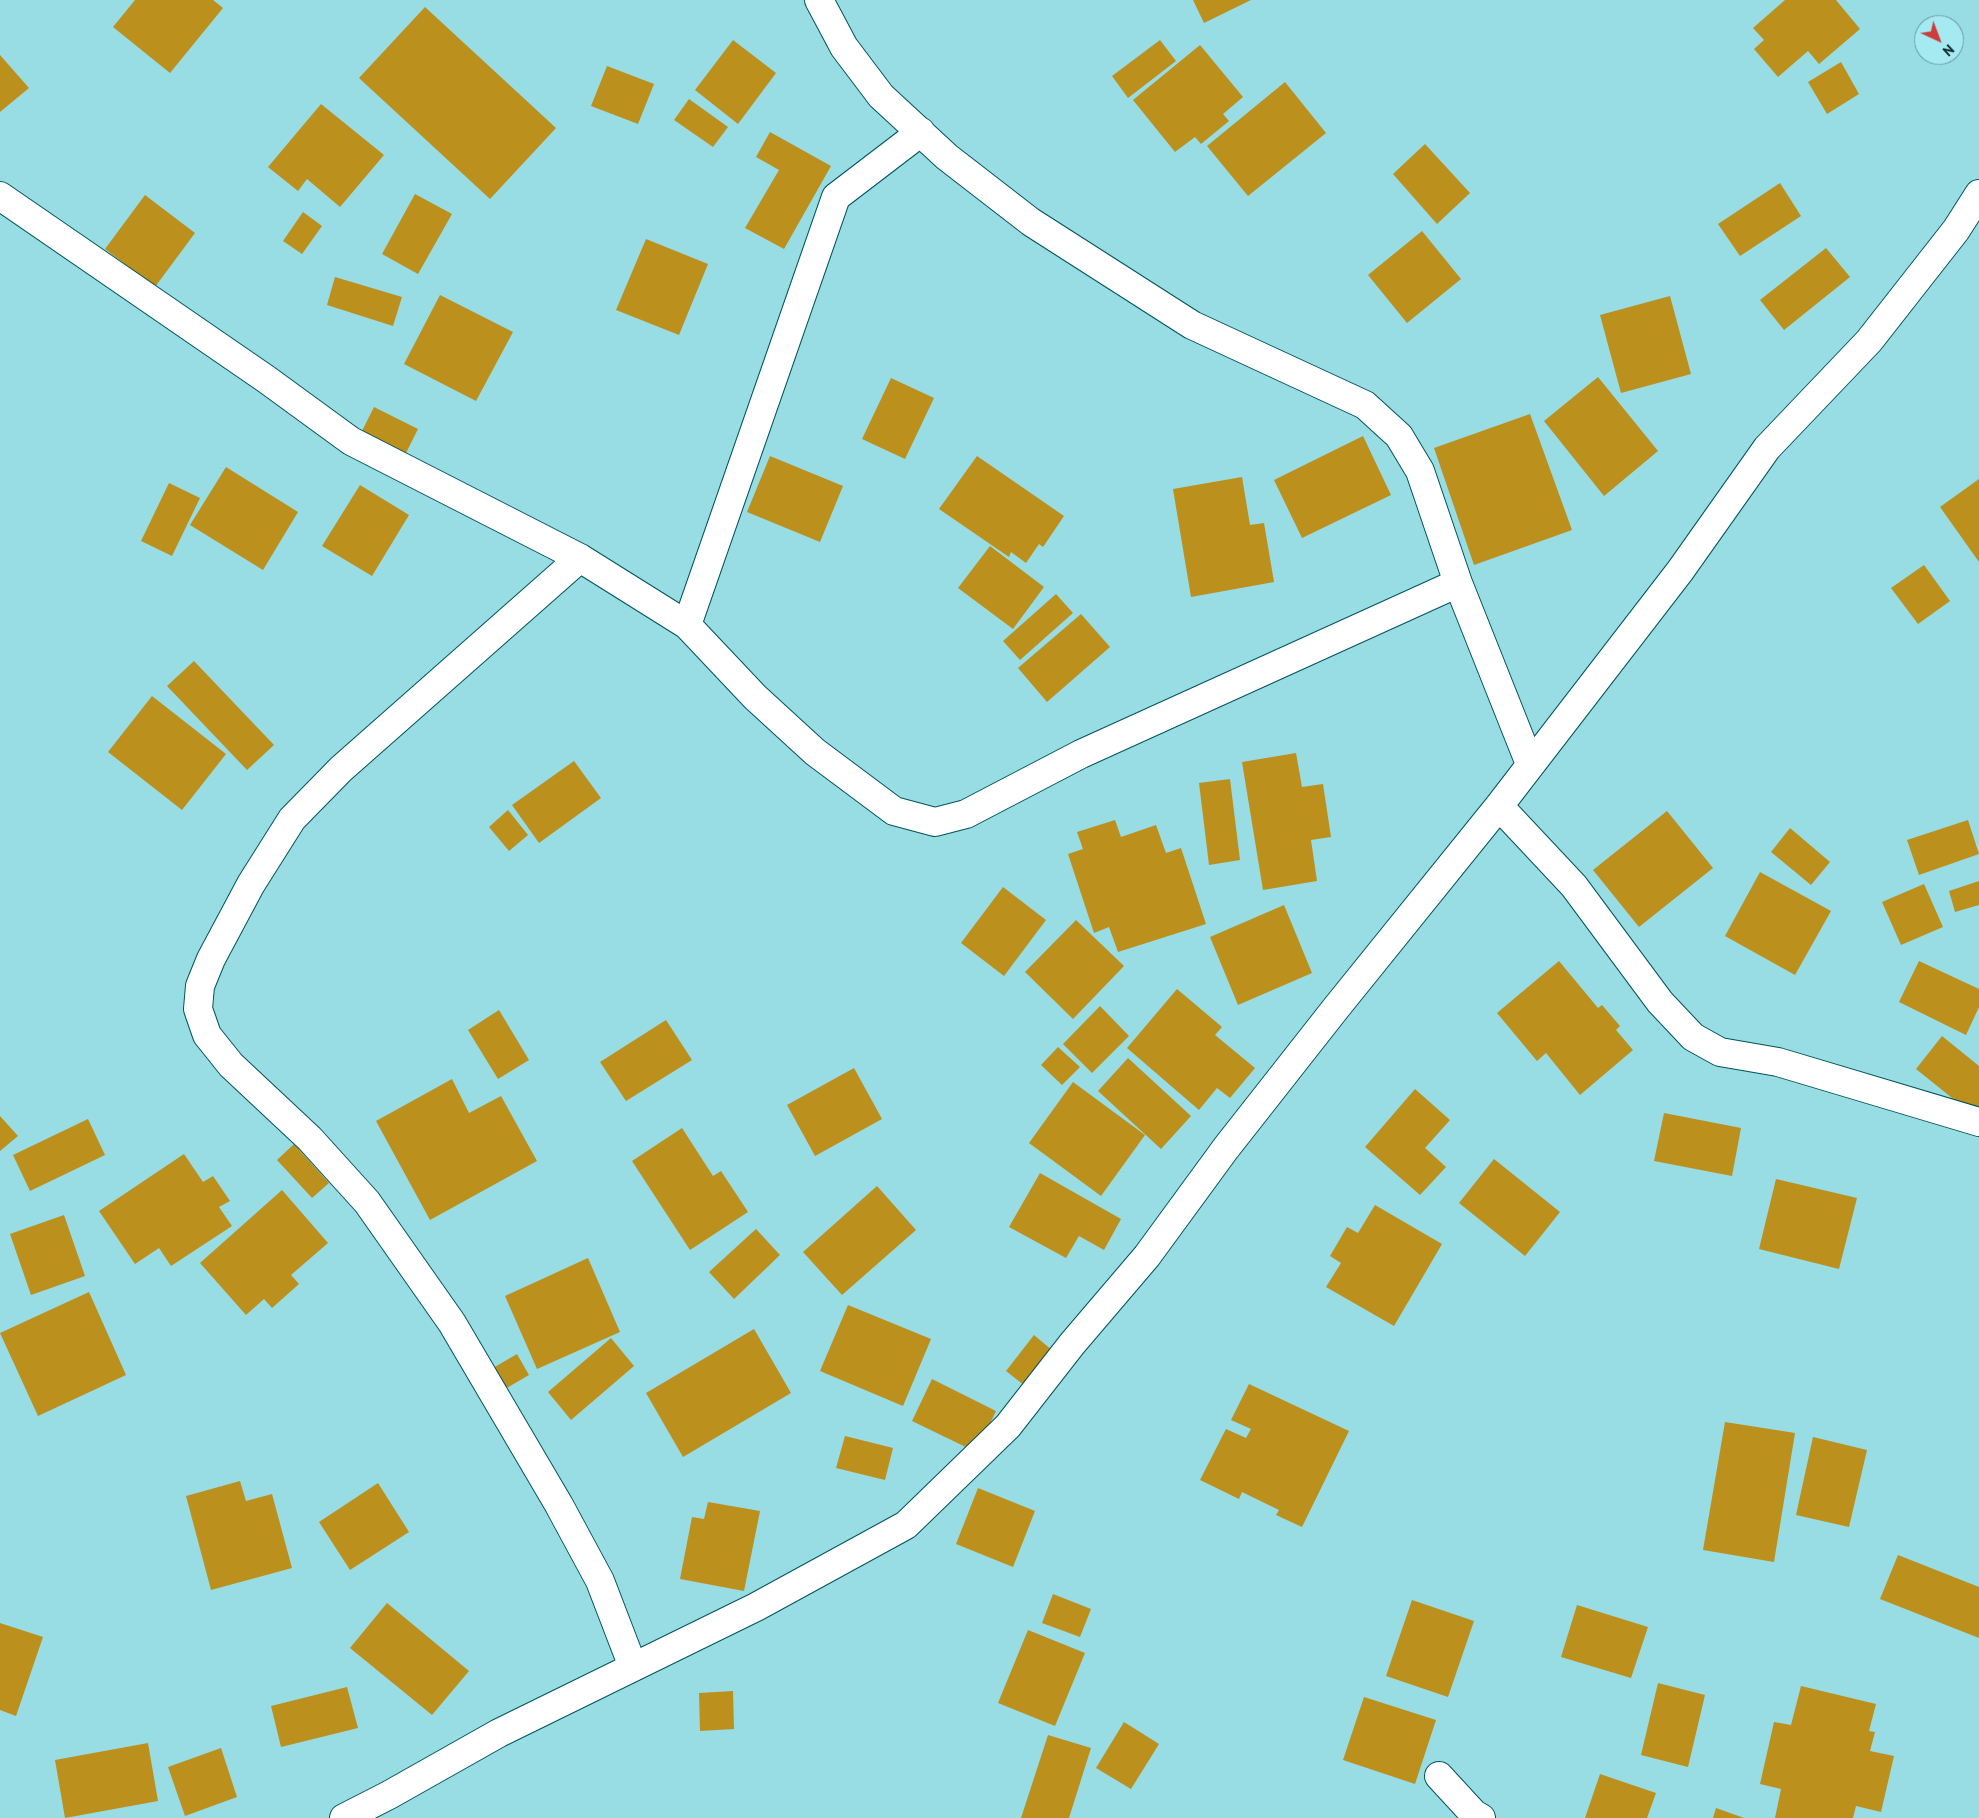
<!DOCTYPE html>
<html>
<head>
<meta charset="utf-8">
<style>
	body { margin:0 }
	#map { position:relative; width:1979px; height:1818px; overflow:hidden; background:#98dce4; font-family:"PT Sans",sans-serif }
	canvas { display:block }
	.north { position:absolute; left:1914px; top:15px; width:50px; height:50px; box-sizing:border-box; background:#a5e9f1; border:1px solid #65999f; border-radius:50%; rotate:137deg; font-size:14px; font-weight:700; line-height:20px; text-align:center; color:#042124 }
	.north::after { content:''; display:block; margin:auto; width:18px; height:22px; background:#cc3d3c; clip-path:polygon(50% 0,100% 100%,50% 72%,0 100%) }
</style>
</head>
<body>
<div id="map">
<canvas width="1979" height="1818"></canvas>
<div class="north">N</div>
</div>
<script>
const ctx = document.querySelector('canvas').getContext('2d');
ctx.lineJoin = 'round';
function paint(path, color) {
  ctx.fillStyle = color;
  ctx.fill(path, 'evenodd');
}
function trace(path, color, width, dash) {
  ctx.strokeStyle = color;
  ctx.lineWidth = width;
  ctx.lineCap = dash ? 'butt' : 'round';
  ctx.setLineDash(dash || []);
  ctx.stroke(path);
}
paint(new Path2D(`
	M135,0H213L223,8L170,73L113,27Z
	M1193,0H1251L1204,23Z
	M1785,0H1836L1860,29L1819,64L1808,51L1778,77L1754,49L1764,40L1753,28Z
	M425,7L556,128L490,199L359,78Z
	M733,40L776,73L738,124L695,90Z
	M1160,40L1176,61L1128,98L1112,76Z
	M1200,45L1243,97L1223,114L1229,121L1201,144L1195,137L1175,152L1133,100Z
	M0,55L29,88L0,112Z
	M1841,62L1859,94L1827,114L1808,82Z
	M607,66L654,84L638,124L591,106Z
	M1285,82L1326,133L1248,196L1207,146Z
	M689,99L728,127L713,147L674,120Z
	M321,104L384,155L340,207L307,179L298,191L268,167Z
	M770,132L831,166L784,249L745,228L779,170L756,157Z
	M1425,144L1470,193L1437,224L1393,174Z
	M1780,183L1801,216L1740,256L1718,224Z
	M415,194L452,214L418,274L382,254Z
	M145,195L195,233L155,287L105,249Z
	M303,212L322,226L302,254L283,241Z
	M1422,231L1461,279L1407,323L1368,275Z
	M646,239L708,264L679,335L616,310Z
	M1826,248L1850,277L1784,330L1760,300Z
	M335,277L402,297L393,326L327,305Z
	M440,295L513,332L476,401L404,364Z
	M1670,296L1691,374L1621,393L1600,315Z
	M1598,377L1658,451L1604,496L1544,421Z
	M891,378L934,398L905,459L862,439Z
	M374,407L418,429L402,461L358,439Z
	M1530,414L1572,530L1474,565L1434,448Z
	M1363,436L1391,495L1302,538L1274,480Z
	M770,456L843,486L820,542L747,512Z
	M977,456L1064,516L1043,547L1039,544L1026,563L1011,552L1009,557L939,509Z
	M226,467L298,512L263,570L190,525Z
	M1242,477L1250,525L1264,523L1274,582L1191,597L1173,489Z
	M1979,479V562L1940,507Z
	M169,483L200,498L172,556L141,541Z
	M360,485L409,515L372,576L322,546Z
	M990,546L1044,587L1013,629L958,588Z
	M1924,565L1950,601L1918,624L1891,588Z
	M1056,594L1073,613L1020,660L1003,641Z
	M1081,614L1110,647L1047,702L1018,668Z
	M194,661L274,745L247,770L167,686Z
	M152,696L226,754L182,810L108,752Z
	M1296,753L1302,787L1323,784L1331,837L1311,840L1317,881L1263,890L1242,762Z
	M574,761L601,798L539,843L512,805Z
	M1230,779L1240,860L1209,865L1199,783Z
	M508,810L528,835L509,851L489,827Z
	M1667,811L1713,868L1639,927L1593,870Z
	M1115,820L1121,837L1156,825L1166,853L1181,848L1206,924L1118,952L1109,927L1094,933L1068,854L1083,849L1077,832Z
	M1968,820L1979,854L1919,875L1907,840Z
	M1790,828L1830,862L1811,885L1771,852Z
	M1760,872L1831,911L1795,975L1725,936Z
	M1979,881V905L1955,912L1949,891Z
	M1924,884L1943,927L1901,945L1882,902Z
	M1003,887L1046,920L1004,976L961,943Z
	M1284,905L1312,973L1238,1005L1210,937Z
	M1076,920L1124,966L1073,1019L1025,972Z
	M1559,961L1598,1008L1602,1005L1620,1026L1616,1030L1633,1050L1580,1095L1546,1053L1537,1061L1497,1013Z
	M1919,961L1979,989V1007L1966,1035L1899,1002Z
	M1177,989L1222,1027L1215,1035L1255,1068L1230,1098L1217,1088L1199,1110L1127,1048Z
	M1100,1006L1129,1036L1092,1073L1063,1044Z
	M499,1010L529,1060L498,1079L468,1030Z
	M666,1020L692,1060L626,1101L600,1062Z
	M1942,1036L1979,1066V1115L1977,1118L1916,1069Z
	M1058,1047L1080,1067L1062,1085L1041,1065Z
	M1128,1058L1191,1116L1161,1149L1098,1091Z
	M854,1068L882,1119L815,1156L787,1105Z
	M452,1079L469,1113L501,1096L537,1161L430,1220L376,1121Z
	M1073,1082L1145,1135L1101,1196L1029,1143Z
	M1415,1089L1450,1120L1425,1148L1446,1167L1420,1195L1365,1147Z
	M1664,1113L1741,1128L1732,1176L1654,1161Z
	M0,1116L18,1136L0,1151Z
	M88,1119L105,1155L30,1191L13,1155Z
	M682,1128L713,1176L721,1171L748,1212L690,1250L632,1161Z
	M294,1144L329,1183L312,1198L277,1160Z
	M184,1154L203,1182L213,1176L230,1201L219,1207L232,1226L171,1266L159,1248L135,1264L99,1211Z
	M1494,1159L1560,1212L1525,1256L1459,1203Z
	M1040,1173L1121,1219L1104,1250L1079,1236L1066,1258L1009,1227Z
	M1776,1179L1857,1198L1839,1269L1759,1249Z
	M877,1186L916,1230L842,1295L803,1252Z
	M282,1190L328,1243L291,1275L299,1284L272,1308L264,1299L246,1315L200,1263Z
	M1375,1205L1442,1244L1394,1326L1326,1287L1341,1263L1330,1256L1347,1227L1358,1233Z
	M64,1215L85,1276L31,1295L10,1234Z
	M756,1229L780,1255L734,1299L709,1272Z
	M588,1258L620,1332L537,1369L505,1296Z
	M89,1292L126,1375L38,1416L0,1333Z
	M848,1305L931,1339L903,1406L820,1371Z
	M754,1329L791,1393L683,1457L646,1393Z
	M1034,1335L1053,1351L1025,1386L1006,1371Z
	M611,1338L634,1366L571,1420L548,1392Z
	M517,1354L529,1375L505,1389L493,1368Z
	M932,1379L996,1411L976,1452L912,1421Z
	M1249,1384L1349,1431L1302,1527L1276,1515L1279,1510L1242,1492L1239,1499L1200,1480L1226,1429L1246,1438L1251,1429L1231,1420Z
	M1725,1422L1795,1433L1774,1562L1703,1550Z
	M845,1436L893,1448L885,1480L836,1468Z
	M1813,1437L1867,1450L1849,1527L1796,1515Z
	M240,1481L246,1501L272,1494L292,1568L211,1590L186,1496Z
	M378,1483L409,1532L350,1570L319,1522Z
	M978,1488L1035,1511L1013,1567L956,1544Z
	M708,1502L760,1511L744,1591L680,1579L692,1517L704,1519Z
	M1898,1555L1979,1587V1638L1880,1599Z
	M1053,1594L1091,1609L1080,1637L1042,1623Z
	M1412,1600L1474,1621L1448,1697L1386,1676Z
	M387,1603L469,1671L432,1715L350,1648Z
	M1577,1605L1648,1627L1631,1678L1561,1657Z
	M0,1623L43,1637L16,1716L0,1710Z
	M1028,1630L1085,1653L1055,1726L998,1703Z
	M1658,1683L1705,1695L1688,1767L1641,1755Z
	M1801,1686L1876,1704L1869,1731L1875,1732L1870,1751L1894,1756L1881,1812L1856,1806L1853,1818H1775L1781,1789L1760,1784L1774,1722L1791,1725Z
	M347,1687L358,1728L281,1747L271,1706Z
	M733,1691L734,1729L700,1731L699,1693Z
	M1364,1697L1436,1720L1415,1784L1343,1760Z
	M1124,1722L1159,1744L1131,1789L1096,1768Z
	M1048,1735L1091,1748L1069,1818H1021Z
	M148,1743L158,1801L65,1818L55,1760Z
	M221,1748L237,1797L185,1816L168,1767Z
	M1600,1774L1656,1793L1647,1818H1585Z
	M1716,1808L1744,1818H1713Z`), '#bc901d');
const minor = new Path2D(`
	M819,0L844,47L881,96L947,157L1031,222L1192,325L1365,405L1399,436L1420,471L1458,583L1530,764
	M0,196L266,379L351,441L580,558L687,625L755,697L815,752L894,811L935,822L966,814L1081,754L1458,583
	M580,558L341,769L292,819L251,884L211,959L200,986L198,1009L207,1035L231,1065L310,1139L367,1202L452,1323L559,1505L600,1581L633,1667
	M687,625L836,197L921,132
	M1499,806L1574,886L1660,1002L1693,1037L1720,1052L1778,1062L1979,1122
	M1439,1776L1474,1814L1481,1818
	M344,1818L389,1795L499,1733L756,1607L906,1525L1008,1426L1072,1344L1147,1256L1226,1148L1336,1008L1499,806L1680,571L1767,448L1869,341L1956,230L1979,194`);
trace(minor, '#00545b', 30);
trace(minor, '#fff', 28);
</script>
</body>
</html>
